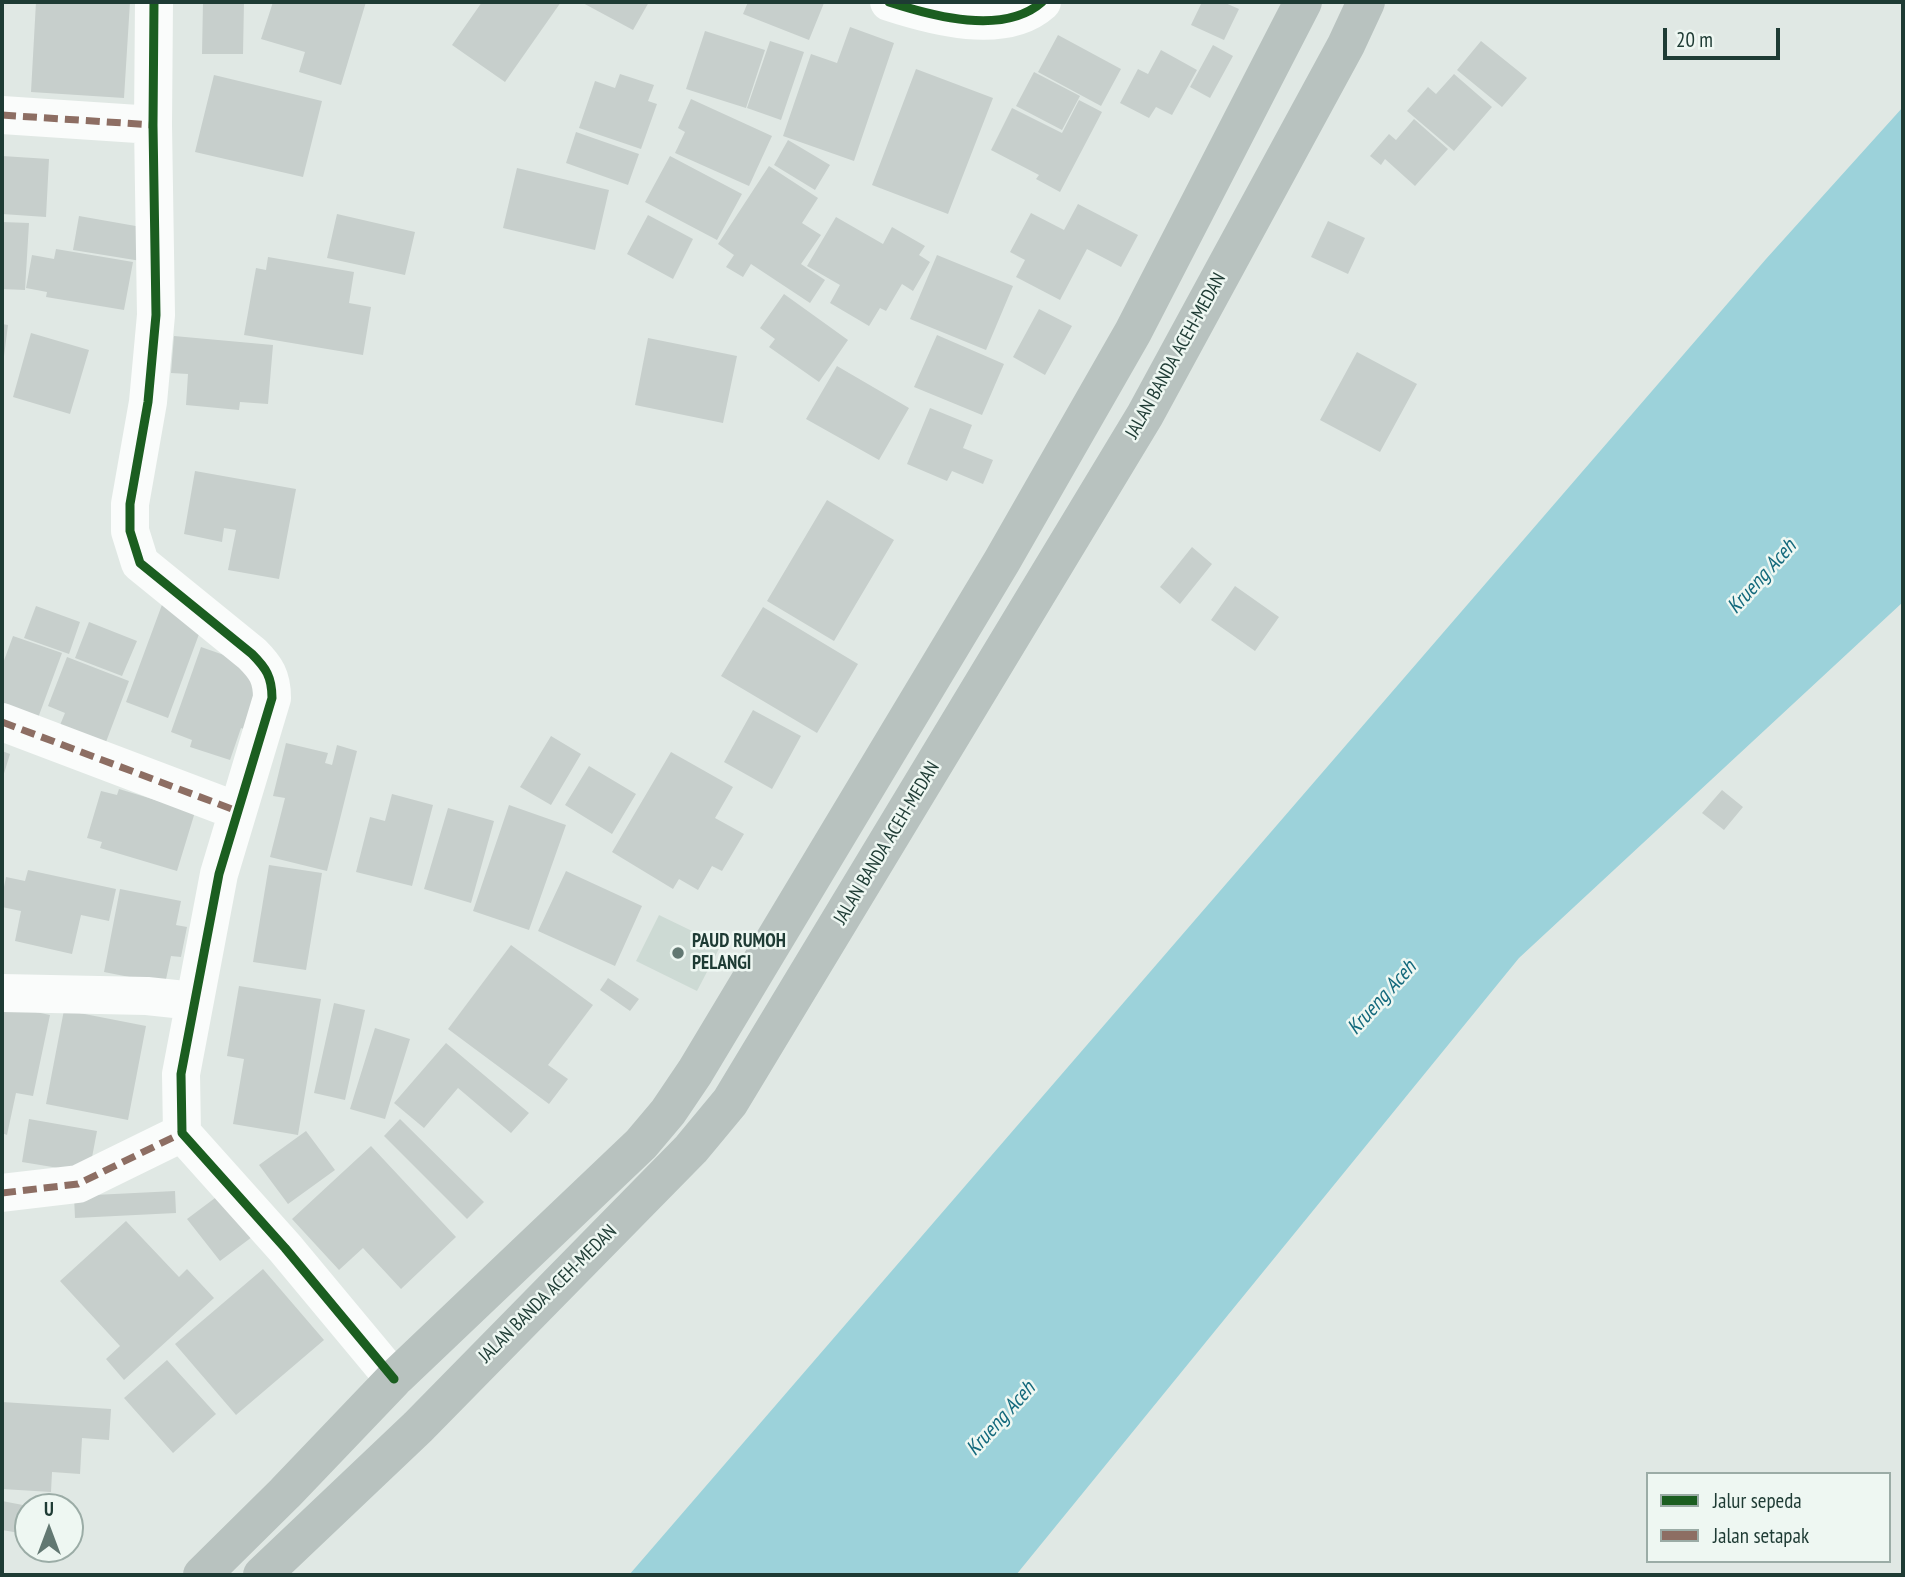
<!DOCTYPE html>
<html>
<head>
<meta charset="utf-8">
<style>
	body { margin:0 }
	#map { position:relative; width:1905px; height:1577px; overflow:hidden; background:#e0e8e4; font-family:"PT Sans Narrow",sans-serif }
	canvas { display:block }
	.frame { position:absolute; inset:0; border:4px solid #1e3b34; pointer-events:none }
	.legend { position:absolute; left:1646px; top:1472px; width:245px; height:91px; box-sizing:border-box; background:#eef7f2; border:2px solid #9baca6; margin:0; padding:9px 12px; list-style:none; font-size:21px; color:#1e3b34 }
	.legend li { display:flex; align-items:center; gap:14px; height:35px }
	.legend b { width:35px; border:2px solid #9baca6 }
	.north { position:absolute; left:14px; top:1493px; width:70px; height:70px; box-sizing:border-box; background:#eef7f2; border:2px solid #9baca6; border-radius:50%; rotate:0deg; font-size:19px; font-weight:700; line-height:28px; text-align:center; color:#1e3b34 }
	.north::after { content:''; display:block; margin:auto; width:24px; height:32px; background:#627872; clip-path:polygon(50% 0,100% 100%,50% 72%,0 100%) }
	.scale { position:absolute; left:1663px; top:28px; width:117px; height:32px; box-sizing:border-box; border:4px solid #1e3b34; border-top:0; padding-left:9px; font-size:21px; line-height:24px; white-space:nowrap; color:#1e3b34; -webkit-text-stroke:5px #eef7f2; paint-order:stroke }
</style>
</head>
<body>
<div id="map">
<canvas width="1905" height="1577"></canvas>
<div class="frame"></div>
<ul class="legend">
<li><b style="height:9px;background:#1b5e20"></b>Jalur sepeda</li>
<li><b style="height:9px;background:#8d6e63"></b>Jalan setapak</li>
</ul>
<div class="north">U</div>
<div class="scale">20 m</div>
</div>
<script>
const ctx = document.querySelector('canvas').getContext('2d');
ctx.lineJoin = 'round';
function paint(path, color) {
  ctx.fillStyle = color;
  ctx.fill(path, 'evenodd');
}
function trace(path, color, width, dash) {
  ctx.strokeStyle = color;
  ctx.lineWidth = width;
  ctx.lineCap = dash ? 'butt' : 'round';
  ctx.setLineDash(dash || []);
  ctx.stroke(path);
}
function label(font, color, halo, rows, align = 'center') {
  ctx.font = font + ' "PT Sans Narrow",sans-serif';
  ctx.lineWidth = 5;
  ctx.setLineDash([]);
  ctx.textBaseline = 'middle';
  ctx.strokeStyle = halo;
  ctx.fillStyle = color;
  for (const [text, x, y, turn = 0] of rows) {
    ctx.save();
    ctx.translate(x, y);
    ctx.rotate((+turn || 0) * Math.PI / 180);
    ctx.textAlign = isNaN(turn) ? turn : align;
    if (halo) ctx.strokeText(text, 0, 0);
    ctx.fillText(text, 0, 0);
    ctx.restore();
  }
}
paint(new Path2D(`
	M659,915L721,945L697,991L636,961Z`), '#cddad4');
paint(new Path2D(`
	M1903,107V602L1519,958L1016,1575H629L1766,259Z`), '#9cd2da');
paint(new Path2D(`
	M36,2H130L124,98L31,92Z
	M203,2H244L243,54H202Z
	M273,2H366L341,85L299,72L305,52L261,39Z
	M482,2H561L505,82L452,45Z
	M581,2H649L633,30Z
	M748,2H820L824,3L809,40L743,14Z
	M1202,2H1223L1239,9L1224,40L1191,25Z
	M850,27L894,43L854,161L783,136L811,54L837,63Z
	M705,31L765,50L746,108L686,89Z
	M1058,35L1121,69L1101,106L1038,72Z
	M770,41L804,52L781,120L747,108Z
	M1481,41L1527,78L1502,107L1457,70Z
	M1213,45L1233,56L1210,98L1190,87Z
	M1161,50L1197,70L1172,115L1156,107L1149,118L1120,103L1138,69L1148,74Z
	M916,69L993,98L948,214L872,185Z
	M1034,72L1080,96L1062,130L1016,106Z
	M620,74L654,85L648,101L657,104L641,149L579,128L595,81L615,88Z
	M1454,74L1492,107L1454,151L1407,111L1428,87L1436,94Z
	M214,75L322,101L303,177L195,152Z
	M691,99L772,136L749,186L675,153L685,132L678,128Z
	M1079,100L1102,112L1060,192L1036,179L1039,175L991,150L1012,108L1062,133Z
	M1414,119L1448,149L1415,186L1385,159L1381,165L1370,156L1389,134L1396,140Z
	M576,132L639,154L628,185L566,163Z
	M788,140L830,165L815,190L774,165Z
	M2,156L49,159L46,217L2,214Z
	M670,156L742,194L717,240L645,202Z
	M769,166L818,198L802,223L821,235L801,264L825,280L810,303L751,264L743,277L726,267L734,255L718,244Z
	M517,168L609,190L595,250L503,228Z
	M1078,204L1138,235L1121,267L1087,249L1060,300L1016,277L1025,260L1010,252L1031,213L1064,230Z
	M337,214L415,232L405,275L327,258Z
	M648,215L693,239L673,279L627,254Z
	M79,216L147,228L141,261L73,250Z
	M836,217L883,244L892,227L925,246L919,255L930,262L913,291L902,284L886,311L880,308L869,326L830,303L840,285L807,266Z
	M1328,221L1365,238L1348,274L1311,257Z
	M2,222L29,223L25,290L2,289Z
	M56,249L133,262L124,310L46,297L47,292L26,288L32,255L54,259Z
	M937,255L1013,286L986,350L910,319Z
	M268,257L354,272L349,303L371,307L363,355L244,335L256,268L266,270Z
	M784,294L848,340L819,382L769,347L775,339L760,328Z
	M1039,309L1072,326L1045,375L1013,357Z
	M2,324L8,325L3,364H2Z
	M31,333L89,350L70,414L13,397Z
	M937,335L1004,364L982,415L914,387Z
	M174,336L273,345L268,404L240,402L239,410L186,405L188,374L171,373Z
	M648,338L737,356L723,423L635,405Z
	M1357,352L1417,384L1380,452L1320,420Z
	M837,366L909,408L879,460L806,419Z
	M930,408L972,425L963,448L993,460L983,484L952,471L947,481L907,464Z
	M195,471L296,489L279,579L228,570L236,530L224,528L222,542L184,534Z
	M827,500L894,540L834,641L767,601Z
	M1192,547L1212,564L1180,604L1160,587Z
	M1235,586L1279,617L1255,651L1211,620Z
	M163,602L205,618L168,718L126,702Z
	M36,606L80,622L69,654L24,638Z
	M763,607L858,664L817,733L721,676Z
	M89,622L137,641L122,676L75,658Z
	M13,636L62,653L38,718L2,704V666Z
	M201,647L264,669L252,732L241,728L230,760L190,747L192,740L171,732Z
	M67,657L129,681L106,742L60,725L65,713L48,706Z
	M753,710L801,736L772,789L724,762Z
	M551,736L581,754L551,805L520,787Z
	M286,743L328,753L325,763L332,765L337,745L357,751L327,871L270,857L285,798L273,796Z
	M2,751L10,754L2,780Z
	M671,752L733,787L715,818L744,834L722,871L712,866L698,890L679,879L673,889L612,852Z
	M589,766L636,794L612,834L565,805Z
	M119,789L195,812L177,871L100,848L102,842L87,838L101,791L117,795Z
	M1722,790L1743,807L1724,830L1702,813Z
	M392,794L433,805L412,886L356,872L370,817L385,821Z
	M509,805L566,825L529,930L473,911Z
	M448,808L494,821L471,903L424,889Z
	M269,865L322,873L306,970L253,962Z
	M28,870L116,889L109,921L81,915L72,954L15,941L21,911L2,907V897L6,877L25,881Z
	M566,871L642,906L615,966L538,931Z
	M120,889L181,901L176,925L187,927L181,957L171,956L165,984L104,972Z
	M511,945L593,1005L548,1065L568,1079L549,1104L448,1029Z
	M608,978L639,999L630,1011L600,990Z
	M239,986L321,999L298,1135L233,1124L244,1059L227,1056Z
	M334,1003L365,1010L345,1100L314,1093Z
	M2,1005L50,1015L33,1096L16,1093L7,1135L2,1133Z
	M64,1010L146,1026L128,1120L46,1104Z
	M375,1028L410,1039L385,1119L350,1109Z
	M446,1043L529,1113L511,1133L458,1088L424,1128L394,1103Z
	M29,1119L97,1131L89,1173L22,1162Z
	M400,1119L484,1202L467,1219L384,1136Z
	M306,1131L335,1170L288,1204L259,1165Z
	M371,1146L456,1237L401,1289L363,1248L339,1270L292,1219Z
	M175,1191L176,1213L75,1218L74,1196Z
	M219,1195L252,1237L220,1261L187,1219Z
	M126,1221L179,1277L187,1269L214,1298L124,1380L106,1359L120,1346L60,1281Z
	M263,1269L324,1340L236,1415L175,1344Z
	M167,1360L216,1414L173,1453L124,1398Z
	M2,1402L111,1409L109,1440L82,1438L80,1474L52,1472L51,1492L2,1489Z
	M2,1501L28,1506L25,1534L2,1530Z`), '#c7cfcc');
trace(new Path2D(`
	M154,2L153,125L156,315L148,402L130,504V531L140,563L252,654C266,668 272,677 272,698L219,874L181,1074L182,1133L285,1248L394,1379
	M889,2C932,16 1004,36 1042,2
	M2,115L153,125
	M2,722L237,811
	M2,993L147,996L194,1001
	M2,1193L78,1184L182,1133`), '#fafcfb', 38);
trace(new Path2D(`
	M202,1575L285,1493L394,1379L641,1144L668,1112L695,1072L1002,561L1133,332L1303,2
	M262,1575L418,1427L691,1149L730,1102L1145,415L1346,45L1366,2`), '#b8c2bf', 38);
trace(new Path2D(`
	M2,115L153,125
	M2,722L237,811
	M2,1193L78,1184L182,1133`), '#8d6e63', 7, [14, 7]);
trace(new Path2D(`
	M154,2L153,125L156,315L148,402L130,504V531L140,563L252,654C266,668 272,677 272,698L219,874L181,1074L182,1133L285,1248L394,1379
	M889,2C932,16 1004,36 1042,2`), '#1b5e20', 9);
for (const [x, y, r, color] of [
	[678,953,7,"#627872"]
]) {
  const dot = new Path2D();
  dot.arc(x, y, r, 0, 2 * Math.PI);
  ctx.fillStyle = color;
  ctx.fill(dot);
  trace(dot, '#eef7f2', 2.5);
}
label('19px', '#1e3b34', '#eef7f2', [
	["JALAN BANDA ACEH-MEDAN",1176,356,-61],
	["JALAN BANDA ACEH-MEDAN",887,843,-59],
	["JALAN BANDA ACEH-MEDAN",548,1294,-45]
]);
label('bold 19px', '#1e3b34', '#eef7f2', [
	["PAUD RUMOH",692,942],
	["PELANGI",692,964]
], 'left');
label('italic 21px', '#13697c', '#eef7f2', [
	["Krueng Aceh",1762,577,-48],
	["Krueng Aceh",1382,998,-48],
	["Krueng Aceh",1001,1419,-48]
]);
</script>
</body>
</html>
